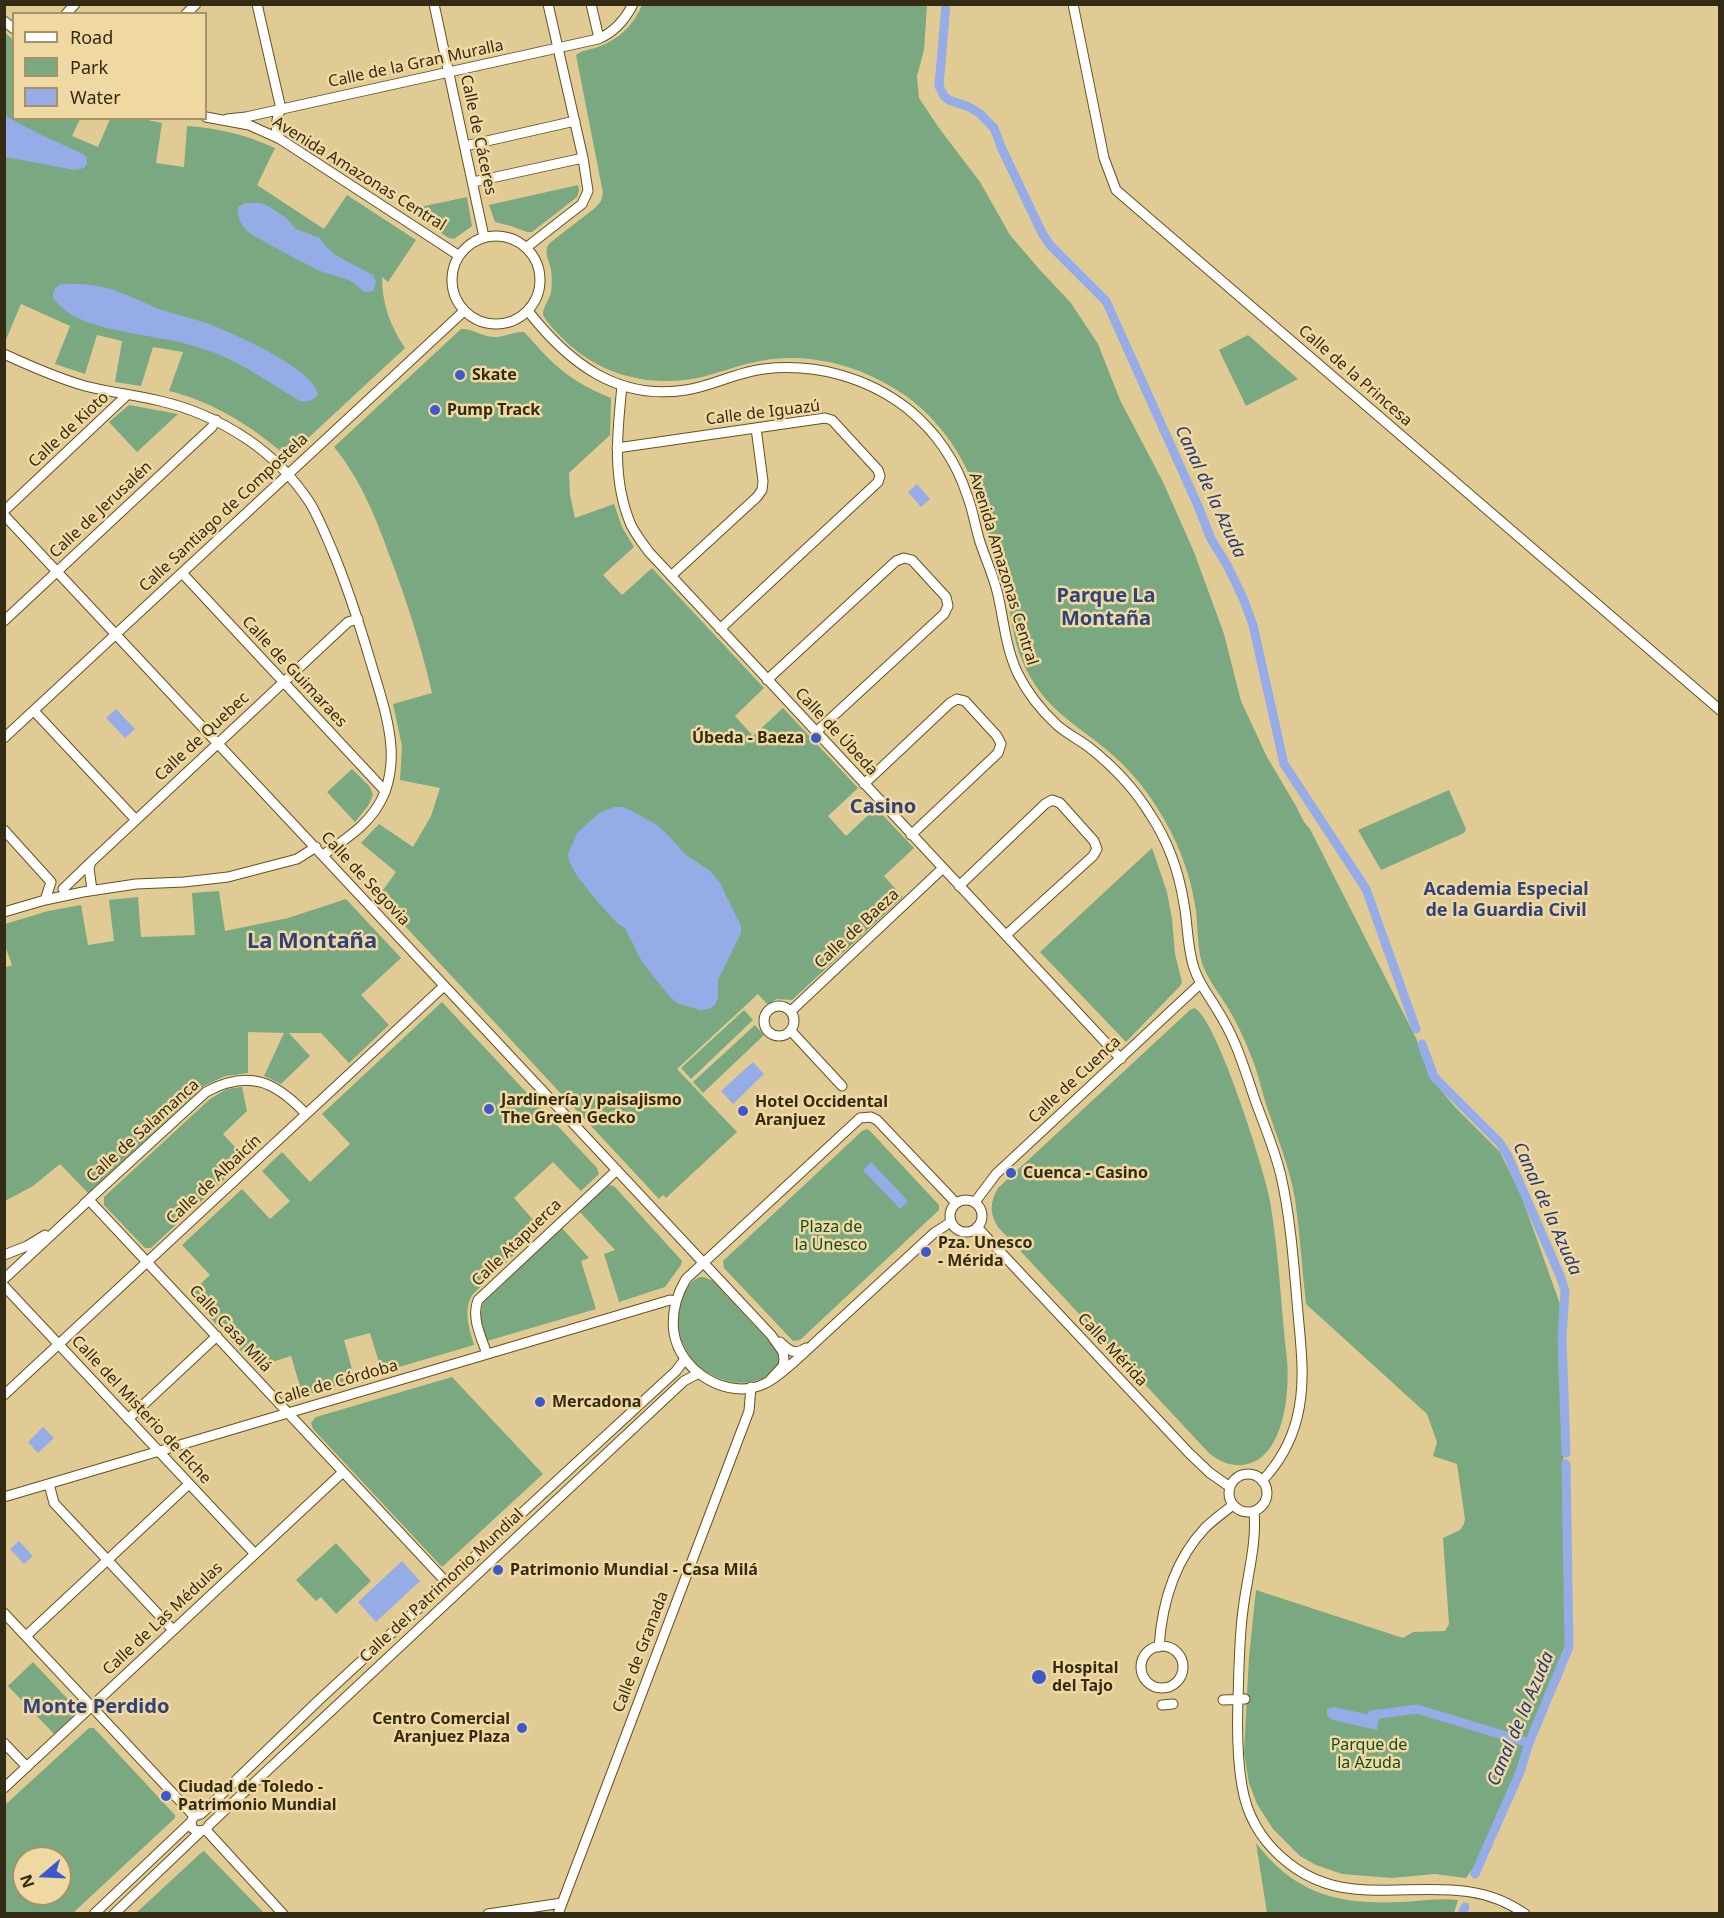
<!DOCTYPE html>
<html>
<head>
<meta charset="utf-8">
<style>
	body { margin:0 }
	#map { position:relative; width:1724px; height:1918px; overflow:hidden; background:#e1cb94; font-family:"Noto Sans",sans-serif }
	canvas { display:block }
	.frame { position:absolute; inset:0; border:6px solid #342b15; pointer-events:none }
	.legend { position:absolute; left:12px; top:12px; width:195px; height:108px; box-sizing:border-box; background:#efd8a1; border:2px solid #a49369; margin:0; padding:8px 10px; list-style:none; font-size:18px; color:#342b15 }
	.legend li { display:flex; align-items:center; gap:12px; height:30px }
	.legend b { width:30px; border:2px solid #a49369 }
	.north { position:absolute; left:12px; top:1846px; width:60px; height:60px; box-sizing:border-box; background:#efd8a1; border:2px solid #a49369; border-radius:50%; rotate:251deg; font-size:16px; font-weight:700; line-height:24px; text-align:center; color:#342b15 }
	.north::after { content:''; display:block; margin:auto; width:21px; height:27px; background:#3b59cb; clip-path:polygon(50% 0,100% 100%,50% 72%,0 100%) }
</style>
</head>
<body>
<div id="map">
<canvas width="1724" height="1918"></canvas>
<div class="frame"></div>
<ul class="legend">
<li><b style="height:8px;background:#fff"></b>Road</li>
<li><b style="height:16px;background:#7aa880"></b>Park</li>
<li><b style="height:16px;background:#96ace7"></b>Water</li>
</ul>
<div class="north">N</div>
</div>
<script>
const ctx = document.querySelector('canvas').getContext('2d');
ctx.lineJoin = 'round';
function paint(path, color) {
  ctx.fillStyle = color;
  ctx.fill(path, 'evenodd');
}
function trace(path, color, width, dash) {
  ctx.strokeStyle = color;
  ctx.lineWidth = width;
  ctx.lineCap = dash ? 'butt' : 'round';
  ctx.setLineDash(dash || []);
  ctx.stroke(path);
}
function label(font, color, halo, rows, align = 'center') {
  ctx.font = font + ' "Noto Sans",sans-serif';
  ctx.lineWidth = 5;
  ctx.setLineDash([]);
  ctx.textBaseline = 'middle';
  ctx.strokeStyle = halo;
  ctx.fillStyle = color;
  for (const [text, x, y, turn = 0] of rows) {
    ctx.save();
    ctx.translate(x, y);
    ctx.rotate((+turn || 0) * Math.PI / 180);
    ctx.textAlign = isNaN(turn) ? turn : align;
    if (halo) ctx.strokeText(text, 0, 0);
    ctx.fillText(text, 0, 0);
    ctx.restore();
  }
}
paint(new Path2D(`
	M642,5H927L924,50L917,76L919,98L939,128L980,182L1010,235L1040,270L1071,303L1098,344L1120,400L1163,482L1194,552L1224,634L1241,701L1267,757L1296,806L1304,822L1310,829L1416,1038L1429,1076L1455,1107L1500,1152L1521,1195L1560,1304L1558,1355L1564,1465L1563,1501L1565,1535L1567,1647L1530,1732L1519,1765L1474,1867L1466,1878L1435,1874L1392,1878L1342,1874L1316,1865L1300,1856L1273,1829L1257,1804L1249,1783L1244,1753L1249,1657L1256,1590L1403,1638L1413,1632L1445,1631L1449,1624L1443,1538L1460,1530L1464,1524L1465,1519L1457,1464L1433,1456L1437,1442L1427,1414L1306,1304C1302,1269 1300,1234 1295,1199C1290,1169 1279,1142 1269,1113C1262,1094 1259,1074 1251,1056C1245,1040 1237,1023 1228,1008C1219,993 1208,980 1202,963C1197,946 1198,928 1196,911C1191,874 1177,838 1156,806C1143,785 1126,766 1107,750C1073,722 1044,708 1024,665C1012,639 1011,612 1005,585C1000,568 993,552 988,535C983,521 981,506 976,492C963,454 939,420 906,396C873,373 835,359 794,358C763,357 736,367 706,376C661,388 609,379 572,347C566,342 544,321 543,314C543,308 549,299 551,293C552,285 552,277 551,270C550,263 545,255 547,248C547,246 549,244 551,242L595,208L601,201L603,193L576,55C582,50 590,50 598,47C618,40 634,25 642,5Z
	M4,31L13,40L14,118L80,119L72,136L98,147L110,119H143L162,123L156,163L184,167L187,126C219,128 246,135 275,148L257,185L324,229L347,195L416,240L388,282L382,277C382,303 390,326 405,348L290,455L284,454C251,426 212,401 169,391L183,352L153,347L141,386L115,382L122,341L97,335L85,374L55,364L70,326L21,304L5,342Z
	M578,185L579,190L577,197L532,232H527L511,226L495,222L489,205Z
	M467,197L472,226L454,239L449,238L406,210Z
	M461,329C471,328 483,337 495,337C505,337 514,331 524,332C532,340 539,349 547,357C566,376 586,388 611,398L610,435L569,473L570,495L575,518L614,504L622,527L634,547L603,575L622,595L652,568L764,688L735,716L753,736L783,708L858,788L828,816L846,836L876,808L914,848L884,876L903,897L792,1000L777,999L767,1004L758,994L677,1069L737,1132L666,1198L663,1195L659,1199L378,897L396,872L361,843L379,824L413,847L431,816L440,788L400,780L402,746L393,704L432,693C421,646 407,601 390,557C376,518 361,480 334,447Z
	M1248,335L1298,379L1246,406L1219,350Z
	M129,405L178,414L137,452L109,422Z
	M352,769L370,787L373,795L368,806L355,822L327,792Z
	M1449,790L1466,829L1464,833L1381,870L1358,830Z
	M1152,848L1167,892L1172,919L1175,954L1182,982L1180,986L1126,1042L1040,952Z
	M219,891L225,931L288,918L346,899L401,958L361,995L389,1025L349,1063L321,1033H289L310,1056L281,1084L264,1076L284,1033L248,1032V1073L225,1076L204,1086L88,1193L60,1164L33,1186L5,1201L4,968L12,965L5,946V924L48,911L81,905L88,945L114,941L109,900L138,897L141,937L195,935L192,893Z
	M442,1002L597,1168L599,1174L581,1191L553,1162L514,1198L541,1229L472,1295C463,1312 469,1327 474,1345L382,1372L370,1333L344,1340L355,1380L303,1396L291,1356L256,1367L189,1295L210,1275L182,1245L242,1189L270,1219L290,1201L262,1171L282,1152L310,1182L350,1144L322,1114Z
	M1194,1008C1215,1014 1266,1174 1270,1201C1279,1253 1281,1308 1287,1360C1290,1393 1284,1460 1243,1465C1229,1466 1218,1461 1208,1452L998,1227C989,1213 990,1202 998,1188L1190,1010Z
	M744,1010L753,1020L691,1079L681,1068Z
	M755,1025L764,1035L703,1093L693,1082Z
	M242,1087L247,1111L223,1134L246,1159L151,1248H145L104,1205V1197L210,1099L227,1089Z
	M867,1129L870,1131L939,1205V1210L800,1340L793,1341L724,1268L723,1261L862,1131Z
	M610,1185L615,1187L682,1261L681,1265L665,1287L619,1302L604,1254L615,1250L580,1212L606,1187Z
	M562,1228L589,1258L581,1261L596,1309L487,1341L480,1316L483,1303Z
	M700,1277H704L713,1281L779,1352L781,1363C778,1367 775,1371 771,1374C766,1378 757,1381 750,1382C705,1389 664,1341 682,1298C686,1289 691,1280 700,1277Z
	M452,1377L543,1474L442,1567L313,1429L311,1423L316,1417Z
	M336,1543L371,1581L336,1614L321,1597L316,1601L296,1580Z
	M33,1662L77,1709L75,1714L54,1734L8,1686Z
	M89,1728H94L175,1815V1818L73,1913H5V1805ZM24,1858H60V1894H24Z
	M1256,1843C1296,1895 1339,1905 1403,1902C1421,1901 1440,1898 1458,1900L1454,1913H1267Z
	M204,1851L264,1913H136L202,1852Z`), '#7aa880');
paint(new Path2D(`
	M4,115L39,134L83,154L87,158V164L84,168L75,170L5,157Z
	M245,203H261L268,206L285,217L296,229L320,238L326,247L337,256L373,275L376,282L373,291L364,292C347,274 338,279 318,270C296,259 273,247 251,234C243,229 236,217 238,207Z
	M61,284C76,283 93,284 107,288C125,293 142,302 159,309C177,315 195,319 212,325C234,334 316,370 318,395C312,401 308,402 300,401C273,385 248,367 220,355C200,347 179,341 158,338C125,331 73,327 53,298C53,290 55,288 61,284Z
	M917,484L930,499L921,507L908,492Z
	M116,709L135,729L125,738L106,718Z
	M614,807H623L632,811L657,825L665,832L686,855L709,870L720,883L741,926V933L718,980V998L715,1005L709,1009L700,1010L677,1003L670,997L642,962L625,928L617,923L597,901L577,876L569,861L568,854L577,833L599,813Z
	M753,1062L764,1074L733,1104L721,1091Z
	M871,1162L908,1201L900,1209L863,1170Z
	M43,1427L54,1438L38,1453L28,1442Z
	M19,1541L33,1556L24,1564L10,1549Z
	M402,1561L420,1581L376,1622L358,1602Z
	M1334,1707L1379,1717L1377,1730L1333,1720L1327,1715V1709Z`), '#96ace7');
trace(new Path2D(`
	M946,4L939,86L944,96L949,100L969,107L979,113L994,128L1002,149L1042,233L1050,245L1106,301L1198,506L1211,539L1227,565L1243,598L1253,625L1284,764L1366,889L1416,1029
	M1422,1044L1434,1077L1500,1143L1508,1156L1561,1278L1565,1291L1562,1338L1566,1453
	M1372,1719V1715L1417,1709L1529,1743
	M1475,1874L1520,1772L1529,1743L1569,1647L1566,1464
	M1462,1914L1465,1907`), '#96ace7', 9);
const minor = new Path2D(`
	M257,4L281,109C276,119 274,129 280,139
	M434,4L484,237
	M591,4L598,34
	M1073,4L1104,158L1116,190L1720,710
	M66,14L75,4
	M186,14L196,4
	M4,21L14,29
	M206,117L249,125L280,139L458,255
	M227,119L246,117L598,39C615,32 625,20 633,4
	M465,146L575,121
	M473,182L583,158
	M452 280a44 44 0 1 1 88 0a44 44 0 1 1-88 0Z
	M527,247L582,204L588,191L583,158L548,4
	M528,311C568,362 617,401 686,390C712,386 737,372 764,369C815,363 867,377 908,409C936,432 956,461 967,495C973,510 975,526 980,542C986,560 994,577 998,595C1004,622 1006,649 1018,674C1027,692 1042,711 1057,725C1067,734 1080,740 1090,748C1114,767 1134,788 1150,814C1168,841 1179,872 1184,904C1188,925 1187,947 1194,968C1198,981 1206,992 1213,1003C1222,1017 1230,1031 1236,1046C1243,1063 1249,1082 1255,1100C1264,1125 1275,1150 1281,1176C1291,1220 1294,1268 1298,1313C1301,1348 1306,1383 1297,1418C1291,1442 1280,1462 1262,1481
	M4,354C30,366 57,378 85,386C109,392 135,395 160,401C191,408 220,421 247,439C272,456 293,477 310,503C319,518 326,536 333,552C348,588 360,626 371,663C379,690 389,719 391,747C392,762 390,778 385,792C373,822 349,837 323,855
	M622,386C617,433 612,481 631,525C636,535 643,544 649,552L1121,1059
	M617,448L825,418L832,420L878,470L880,476L878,482L720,629
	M4,511L127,395
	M4,515L771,1335L783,1352L784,1360L783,1366L771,1379
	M182,573L385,791
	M671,576L757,497L762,490L763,481L756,428
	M4,621L212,427L216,420
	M767,680L896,561L904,558L912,560L946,597L948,606L944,614L816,732
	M34,711L136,820
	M4,738L464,311
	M864,784L950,703L957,699L965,701L997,736L1001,744L998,753L911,835
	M4,830L51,882L45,900
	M959,886L1045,804L1052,800L1060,803L1094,841L1097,849L1093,856L1006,935
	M63,889L91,862
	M92,890L89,868L91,862L348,622L358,619
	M4,912L45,900L83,892L136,884L184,882L228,877L297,859L316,847
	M764 1021a15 15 0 1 1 30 0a15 15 0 1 1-30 0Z
	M791,1011L943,868
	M791,1031L842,1086
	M950 1216a16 16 0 1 1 32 0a16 16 0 1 1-32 0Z
	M975,1202L996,1174L1200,984
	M84,1204L206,1092C248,1069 275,1081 306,1114
	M951,1222L934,1233L794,1362C784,1370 775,1379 764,1384C727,1401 680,1371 674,1333C671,1313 676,1296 686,1279L860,1118L871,1117L877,1120L956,1203
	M977,1227L1189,1453L1210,1473L1230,1487
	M4,1255L27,1246L45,1235
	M4,1279L89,1200L447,1583
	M4,1286L255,1554
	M780,1342C788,1350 795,1356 806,1348
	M487,1354C481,1337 471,1317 478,1300L617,1170
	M4,1395L444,986
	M128,1419L217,1336
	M1229 1493a19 19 0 1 1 38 0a19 19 0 1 1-38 0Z
	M49,1484L54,1503L173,1630
	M4,1497L660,1303L670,1300L676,1302
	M1254,1511C1257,1544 1247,1577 1243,1610C1239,1640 1239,1670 1238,1700C1237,1729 1237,1758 1242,1786C1251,1842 1299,1884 1354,1889C1414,1895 1472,1876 1525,1914
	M4,1613L194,1816
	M26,1636L189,1484
	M1141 1667a21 21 0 1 1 42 0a21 21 0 1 1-42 0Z
	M1159,1647C1162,1603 1174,1561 1205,1528C1213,1520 1224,1512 1233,1505
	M1223,1700L1245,1699
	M1162,1705L1173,1704
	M4,1743L27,1767
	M4,1788L343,1472
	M191,1822L192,1828L197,1831L206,1830L209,1825L684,1381L699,1373
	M206,1830L283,1914
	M94,1914L191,1822L194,1816L201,1814L320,1699L676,1371L685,1359
	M114,1914L200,1832
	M488,1914L562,1903
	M558,1914L749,1411L751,1387`);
trace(minor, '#67521d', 11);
trace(minor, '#fff', 9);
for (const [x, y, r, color] of [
	[460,375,6,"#3b59cb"],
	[435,410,6,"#3b59cb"],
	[816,738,6,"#3b59cb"],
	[489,1109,6,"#3b59cb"],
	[743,1111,6,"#3b59cb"],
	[1011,1173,6,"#3b59cb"],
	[926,1252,6,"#3b59cb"],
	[540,1402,6,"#3b59cb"],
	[498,1570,6,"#3b59cb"],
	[1039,1677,8,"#3b59cb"],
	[522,1728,6,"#3b59cb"],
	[166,1796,6,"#3b59cb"]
]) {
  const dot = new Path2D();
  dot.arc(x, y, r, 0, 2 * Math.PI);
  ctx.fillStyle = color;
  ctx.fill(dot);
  trace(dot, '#efd8a1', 2);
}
label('16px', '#342b15', '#efd8a1', [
	["Calle de la Gran Muralla",416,64,-12],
	["Calle de Cáceres",478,135,78],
	["Avenida Amazonas Central",359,174,32],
	["Calle de la Princesa",1355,376,41],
	["Calle de Iguazú",763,413,-7],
	["Calle de Kioto",69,430,-43],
	["Calle de Jerusalén",101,510,-43],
	["Calle Santiago de Compostela",224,513,-43],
	["Avenida Amazonas Central",1003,569,73],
	["Calle de Guimaraes",294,672,47],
	["Calle de Úbeda",836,732,47],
	["Calle de Quebec",202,737,-43],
	["Calle de Segovia",365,879,47],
	["Calle de Baeza",857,929,-43],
	["Calle de Cuenca",1075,1080,-43],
	["Calle de Salamanca",143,1131,-42],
	["Calle de Albaicín",214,1180,-43],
	["Calle Atapuerca",517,1243,-44],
	["Calle Casa Milá",230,1329,47],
	["Calle Mérida",1112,1350,47],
	["Calle de Córdoba",336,1383,-16],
	["Calle del Misterio de Elche",141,1410,47],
	["Calle del Patrimonio Mundial",442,1586,-43],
	["Calle de Las Médulas",163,1619,-43],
	["Calle de Granada",641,1652,-69]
]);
label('bold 16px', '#342b15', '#efd8a1', [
	["Skate",472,375],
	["Pump Track",447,410],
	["Úbeda - Baeza",804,738,"right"],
	["Jardinería y paisajismo",501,1100],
	["The Green Gecko",501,1118],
	["Hotel Occidental",755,1102],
	["Aranjuez",755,1120],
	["Cuenca - Casino",1023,1173],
	["Pza. Unesco",938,1243],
	["- Mérida",938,1261],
	["Mercadona",552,1402],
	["Patrimonio Mundial - Casa Milá",510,1570],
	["Hospital",1052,1668],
	["del Tajo",1052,1686],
	["Centro Comercial",510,1719,"right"],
	["Aranjuez Plaza",510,1737,"right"],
	["Ciudad de Toledo -",178,1787],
	["Patrimonio Mundial",178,1805]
], 'left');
label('16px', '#114d21', '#efd8a1', [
	["Plaza de",831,1227],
	["la Unesco",831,1245],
	["Parque de",1369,1745],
	["la Azuda",1369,1763]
]);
label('italic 18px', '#25387c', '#efd8a1', [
	["Canal de la Azuda",1210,492,65],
	["Canal de la Azuda",1547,1209,66],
	["Canal de la Azuda",1521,1719,-67]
]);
label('bold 18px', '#30427c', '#efd8a1', [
	["Academia Especial",1506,890],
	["de la Guardia Civil",1506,911]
]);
label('bold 20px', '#30427c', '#efd8a1', [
	["Parque La",1106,596],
	["Montaña",1106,619],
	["Casino",883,807],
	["Monte Perdido",96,1707]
]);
label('bold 22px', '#30427c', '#efd8a1', [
	["La Montaña",312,942]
]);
</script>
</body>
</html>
